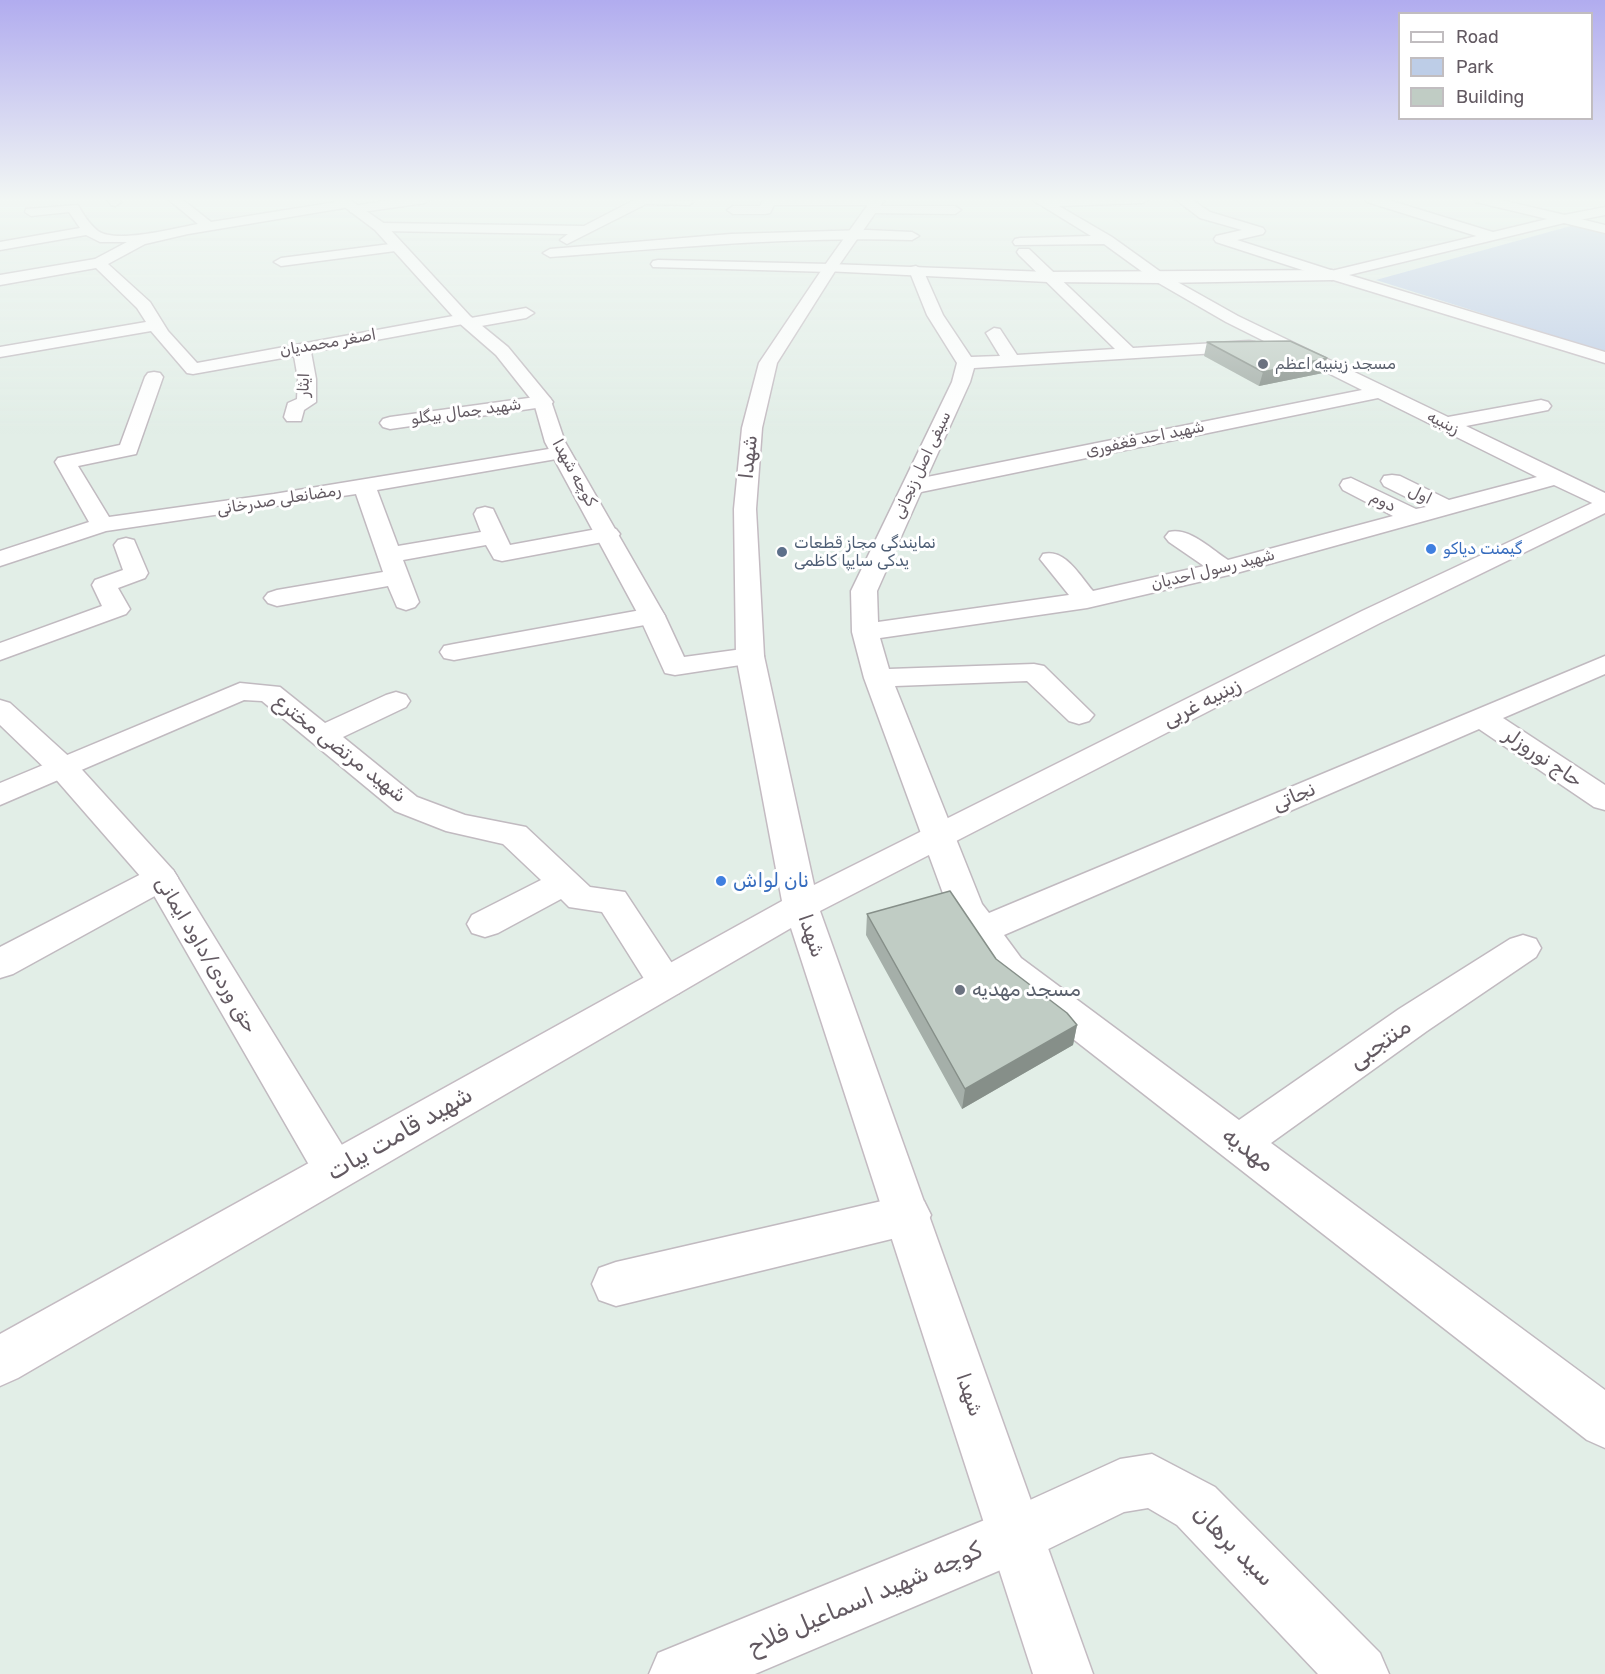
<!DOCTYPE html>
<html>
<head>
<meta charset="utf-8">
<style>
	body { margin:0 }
	#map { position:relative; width:1605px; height:1674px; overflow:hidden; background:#e2eee7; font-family:Rubik,sans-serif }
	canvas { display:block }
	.legend { position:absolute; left:1398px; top:12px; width:195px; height:108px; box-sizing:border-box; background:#fff; border:2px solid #c1bdc0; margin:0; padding:8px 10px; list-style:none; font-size:18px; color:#635a62 }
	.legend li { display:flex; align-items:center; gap:12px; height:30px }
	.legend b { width:30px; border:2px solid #c1bdc0 }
</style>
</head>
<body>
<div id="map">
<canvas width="1605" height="1674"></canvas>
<ul class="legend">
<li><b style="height:8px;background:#fff"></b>Road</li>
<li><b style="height:16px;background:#bdcde7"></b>Park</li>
<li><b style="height:16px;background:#c0ccc4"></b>Building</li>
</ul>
</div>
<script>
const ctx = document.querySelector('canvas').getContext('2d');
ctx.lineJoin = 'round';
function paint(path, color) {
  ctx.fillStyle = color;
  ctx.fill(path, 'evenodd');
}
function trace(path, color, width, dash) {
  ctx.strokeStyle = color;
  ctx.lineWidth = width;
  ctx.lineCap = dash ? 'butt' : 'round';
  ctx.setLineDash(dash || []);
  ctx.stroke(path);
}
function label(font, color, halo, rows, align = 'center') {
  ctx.font = font + ' Rubik,"Noto Naskh Arabic",sans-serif';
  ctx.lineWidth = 6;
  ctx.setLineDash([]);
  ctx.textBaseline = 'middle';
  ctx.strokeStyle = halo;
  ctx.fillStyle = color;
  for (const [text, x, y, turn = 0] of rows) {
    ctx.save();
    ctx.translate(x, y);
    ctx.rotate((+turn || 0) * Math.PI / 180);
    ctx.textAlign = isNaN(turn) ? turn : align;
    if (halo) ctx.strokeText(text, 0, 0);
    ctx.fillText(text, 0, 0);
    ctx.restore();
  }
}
paint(new Path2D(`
	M1574,225L1605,232V352L1376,280Z`), '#bdcde7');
const minor = new Path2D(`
	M107,199H119L121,202L115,206L111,205Z
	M168,199H182L211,222L348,200L353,201V206L397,199H431L425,203L355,213L350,212V207L188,234L145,244L108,264L150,302L168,331L197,363L464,314L471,318L526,308L534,313L526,318L470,328L463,324L311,352L316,379V402L304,410L301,421H287L284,417L288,403L297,399L298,379L294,356L193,374L187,373L151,331L0,357V347L146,322L137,308L96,268L0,285V275L95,259L127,242H100L86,235L0,250V242L80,228L69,212L31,216L25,212L26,209L78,205C83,214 89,224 98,231C116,244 176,228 198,224Z
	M636,199L695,201L689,205L646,204L567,244L560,240L568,234L380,231L373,227L380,223L584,226Z
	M764,199H883L884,201L878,205H774L770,213L765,214H733L727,210L733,206H760Z
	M1031,199H1149L1143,203L1059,206L1112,237L1165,275L1238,316L1448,417L1541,400L1548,402L1551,406L1548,410L1466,426L1605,493V509L1554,485L1233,574L1087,608L880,638L889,669L1034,664L1044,666L1094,715L1089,721L1079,724L1069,721L1027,681L895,686L982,904L989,913L1605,656V674L1503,718L1605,785V810L1594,807L1479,729L1004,935L1021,958L1239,1120L1399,1009L1510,939L1523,935L1536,939L1541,948L1536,957L1427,1031L1271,1143L1605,1390V1448L1587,1440L995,978L948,907L864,678L852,632L851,591L952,382L957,363L927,315L909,270L911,267L916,266L923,270L943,315L971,357L1000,356L986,333L994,328L1000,329L1017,355L1115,349L1019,255L1017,252L1019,249H1029L1133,348L1249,341L1255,342L1258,346L1255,350L1249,351L974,368L970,382L927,477L1362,390L1226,322L1155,281L1104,244L1015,245L1013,242L1015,239L1020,238L1091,236ZM1378,398L1537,477L1449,500L1400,476L1392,475L1384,476L1381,481L1384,486L1426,507L1416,509L1351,478L1343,480L1340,485L1343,490L1393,516L1228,560C1211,549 1189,527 1169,532L1165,537L1169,542L1204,566L1093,591C1080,576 1065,548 1043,554L1040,559L1069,595L878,622L877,591L921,492Z
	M1175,199H1191L1210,212L1263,228L1265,231L1263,234L1237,240L1337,272L1340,275L1332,280L1327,278L1216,242L1214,239L1216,236L1242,230L1200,218Z
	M1474,199H1497L1569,216L1571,219L1564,223L1476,202Z
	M872,206H955L961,210L955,214L867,213L866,210L867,207Z
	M867,230L912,232L919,236L912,240C791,236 671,248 550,257L543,253L550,249L731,234Z
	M398,243L405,247L403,250L281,266L274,262L281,258Z
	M658,260L830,264L837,268L830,272L653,267L651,264L653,261Z
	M154,372L160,373L163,377L136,454L78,466L109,517L274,494L561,447L568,449L571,453L568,457L377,490L398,546L481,532L474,514L477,509L485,507L493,509L510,545L608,527L616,529L620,534L616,539L608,541L502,561L494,559L486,545L403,560L419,602L415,607L406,610L397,607L388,586L277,606L268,603L264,598L268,593L277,590L383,572L356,494L106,531L0,566V551L89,522L55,462L58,458L120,445L145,377L148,373Z
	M543,396L550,398L553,402L550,406L390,429L383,427L380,423L383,419L390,417Z
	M126,538L134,540L148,573L145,578L118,588L130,609L126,614L0,660V643L102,606L92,585L95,580L123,570L114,545L118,540Z
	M652,608L661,610L665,616L661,622L454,660L444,658L440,652L444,646L454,644Z
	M240,683L280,687L325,723L386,695L396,692L406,695L410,701L406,707L343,737L417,797L465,815L526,827L590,887L625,892L685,983L679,993L666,997L653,993L602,912L569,907L561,899L498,933L485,937L472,933L467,924L472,915L541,880L503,844L446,831L395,811L262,701L244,700L0,805V783Z
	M161,866L173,870L178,878L173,886L13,974L0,978V947L149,870Z
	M908,1195L924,1201L931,1215L924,1229L908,1235L616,1306L599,1300L592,1284L599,1268L616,1262Z
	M1152,1454L1215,1487L1380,1653L1389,1674H1318L1177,1525L1148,1508L1124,1512L1036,1555L755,1674H649L658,1653L997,1515L1120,1459Z`);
const tertiary = new Path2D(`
	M334,199H349L385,224L470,316L508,347L550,398L565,442L665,616L684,657L750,648L760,650L764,656L760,662L675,675L665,673L639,616L545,442L534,403L496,355L458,322L375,230Z
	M1365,199H1385L1496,233L1498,236L1496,239H1486L1367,202Z
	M1605,207V215L1564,223L1557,219L1559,216Z
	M830,264L1048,272L1332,270L1340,275L1332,280L1160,283L1048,282L825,271L823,268L825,265Z
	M0,700L10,703L75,762L173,870L350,1158L357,1171L350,1184L335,1190L320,1184L148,885L53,776L0,725Z`);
const secondary = new Path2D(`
	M872,199H885L837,268L777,363L762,428L756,509L764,656L814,885L1362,611L1605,497V513L1380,623L820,911L1093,1674H1033L791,928L18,1378L0,1386V1334L782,901L736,656L734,509L742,428L759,363L825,265Z
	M1564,215L1605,225V233L1564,223L1349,275L1605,352V363L1327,278L1324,275L1327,272Z`);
trace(minor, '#c1bac0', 3);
trace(tertiary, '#c1bac0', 3);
trace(secondary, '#c4bbc2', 3);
paint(minor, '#fff');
paint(tertiary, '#fff');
paint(secondary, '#fff');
paint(new Path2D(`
	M1207,342L1323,373L1259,386L1204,356Z
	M867,914L1077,1025L1073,1045L962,1109L866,935Z`), '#a5afa9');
paint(new Path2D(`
	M1327,358L1323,373L1259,386L1263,372Z
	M1077,1025L1073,1045L962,1109L965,1089Z`), '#868f89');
const building = new Path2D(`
	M1290,341L1327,358L1263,372L1207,342Z
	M950,891L996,959L1067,1013L1077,1025L965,1089L867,914Z`);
paint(building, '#c0ccc4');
trace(building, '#868f89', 1.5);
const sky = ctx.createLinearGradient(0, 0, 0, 434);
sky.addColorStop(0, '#b1acef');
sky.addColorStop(0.46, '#f2f7f4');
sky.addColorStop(1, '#f2f7f400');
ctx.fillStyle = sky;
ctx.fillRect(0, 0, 1605, 434);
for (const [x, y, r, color] of [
	[1263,364,6,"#6b7280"],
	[1431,549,6,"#3f7fe0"],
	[782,552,6,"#5c6f8a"],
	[721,881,6,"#3f7fe0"],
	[960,990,6,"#6b7280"]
]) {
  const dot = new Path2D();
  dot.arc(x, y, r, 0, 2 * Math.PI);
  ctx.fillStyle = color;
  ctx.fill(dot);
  trace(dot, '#fff', 2);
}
label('16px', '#635a62', '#fff', [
	["اصغر محمدیان",328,343,-10],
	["ایثار",304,385,-88],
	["شهید جمال بیگلو",466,412,-8],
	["زینبیه",1443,423,26],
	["شهید احد فغفوری",1145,439,-12],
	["سیفی اصل زنجانی",922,465,-65],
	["کوچه شهدا",574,473,61],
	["اول",1420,495,26],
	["رمضانعلی صدرخانی",279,500,-9],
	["دوم",1383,502,27],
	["شهید رسول احدیان",1213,570,-14]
]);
label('16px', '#5b616d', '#fff', [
	["مسجد زینبیه اعظم",1275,364]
], 'left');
label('16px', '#4e5e75', '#fff', [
	["نمایندگی مجاز قطعات",794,543],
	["یدکی سایپا کاظمی",794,561]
], 'left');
label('16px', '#366cbe', '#fff', [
	["گیمنت دیاکو",1443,549]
], 'left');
label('20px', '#635a62', '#fff', [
	["شهدا",749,457,-84],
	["زینبیه غربی",1202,703,-27],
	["شهید مرتضی مخترع",340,749,38],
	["حاج نوروزلر",1543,758,34],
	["نجاتی",1294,797,-23],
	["شهدا",811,936,71],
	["حق وردی/داود ایمانی",206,955,59],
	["شهدا",969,1395,71]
]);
label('20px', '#366cbe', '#fff', [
	["نان لواش",733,881]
], 'left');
label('20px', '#5b616d', '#fff', [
	["مسجد مهدیه",972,990]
], 'left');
label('24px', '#635a62', '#fff', [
	["منتجبی",1380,1044,-35],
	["شهید قامت بیات",400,1134,-30],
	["مهدیه",1248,1150,37],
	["سید برهان",1233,1546,45],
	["کوچه شهید اسماعیل فلاح",865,1599,-23]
]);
</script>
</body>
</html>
